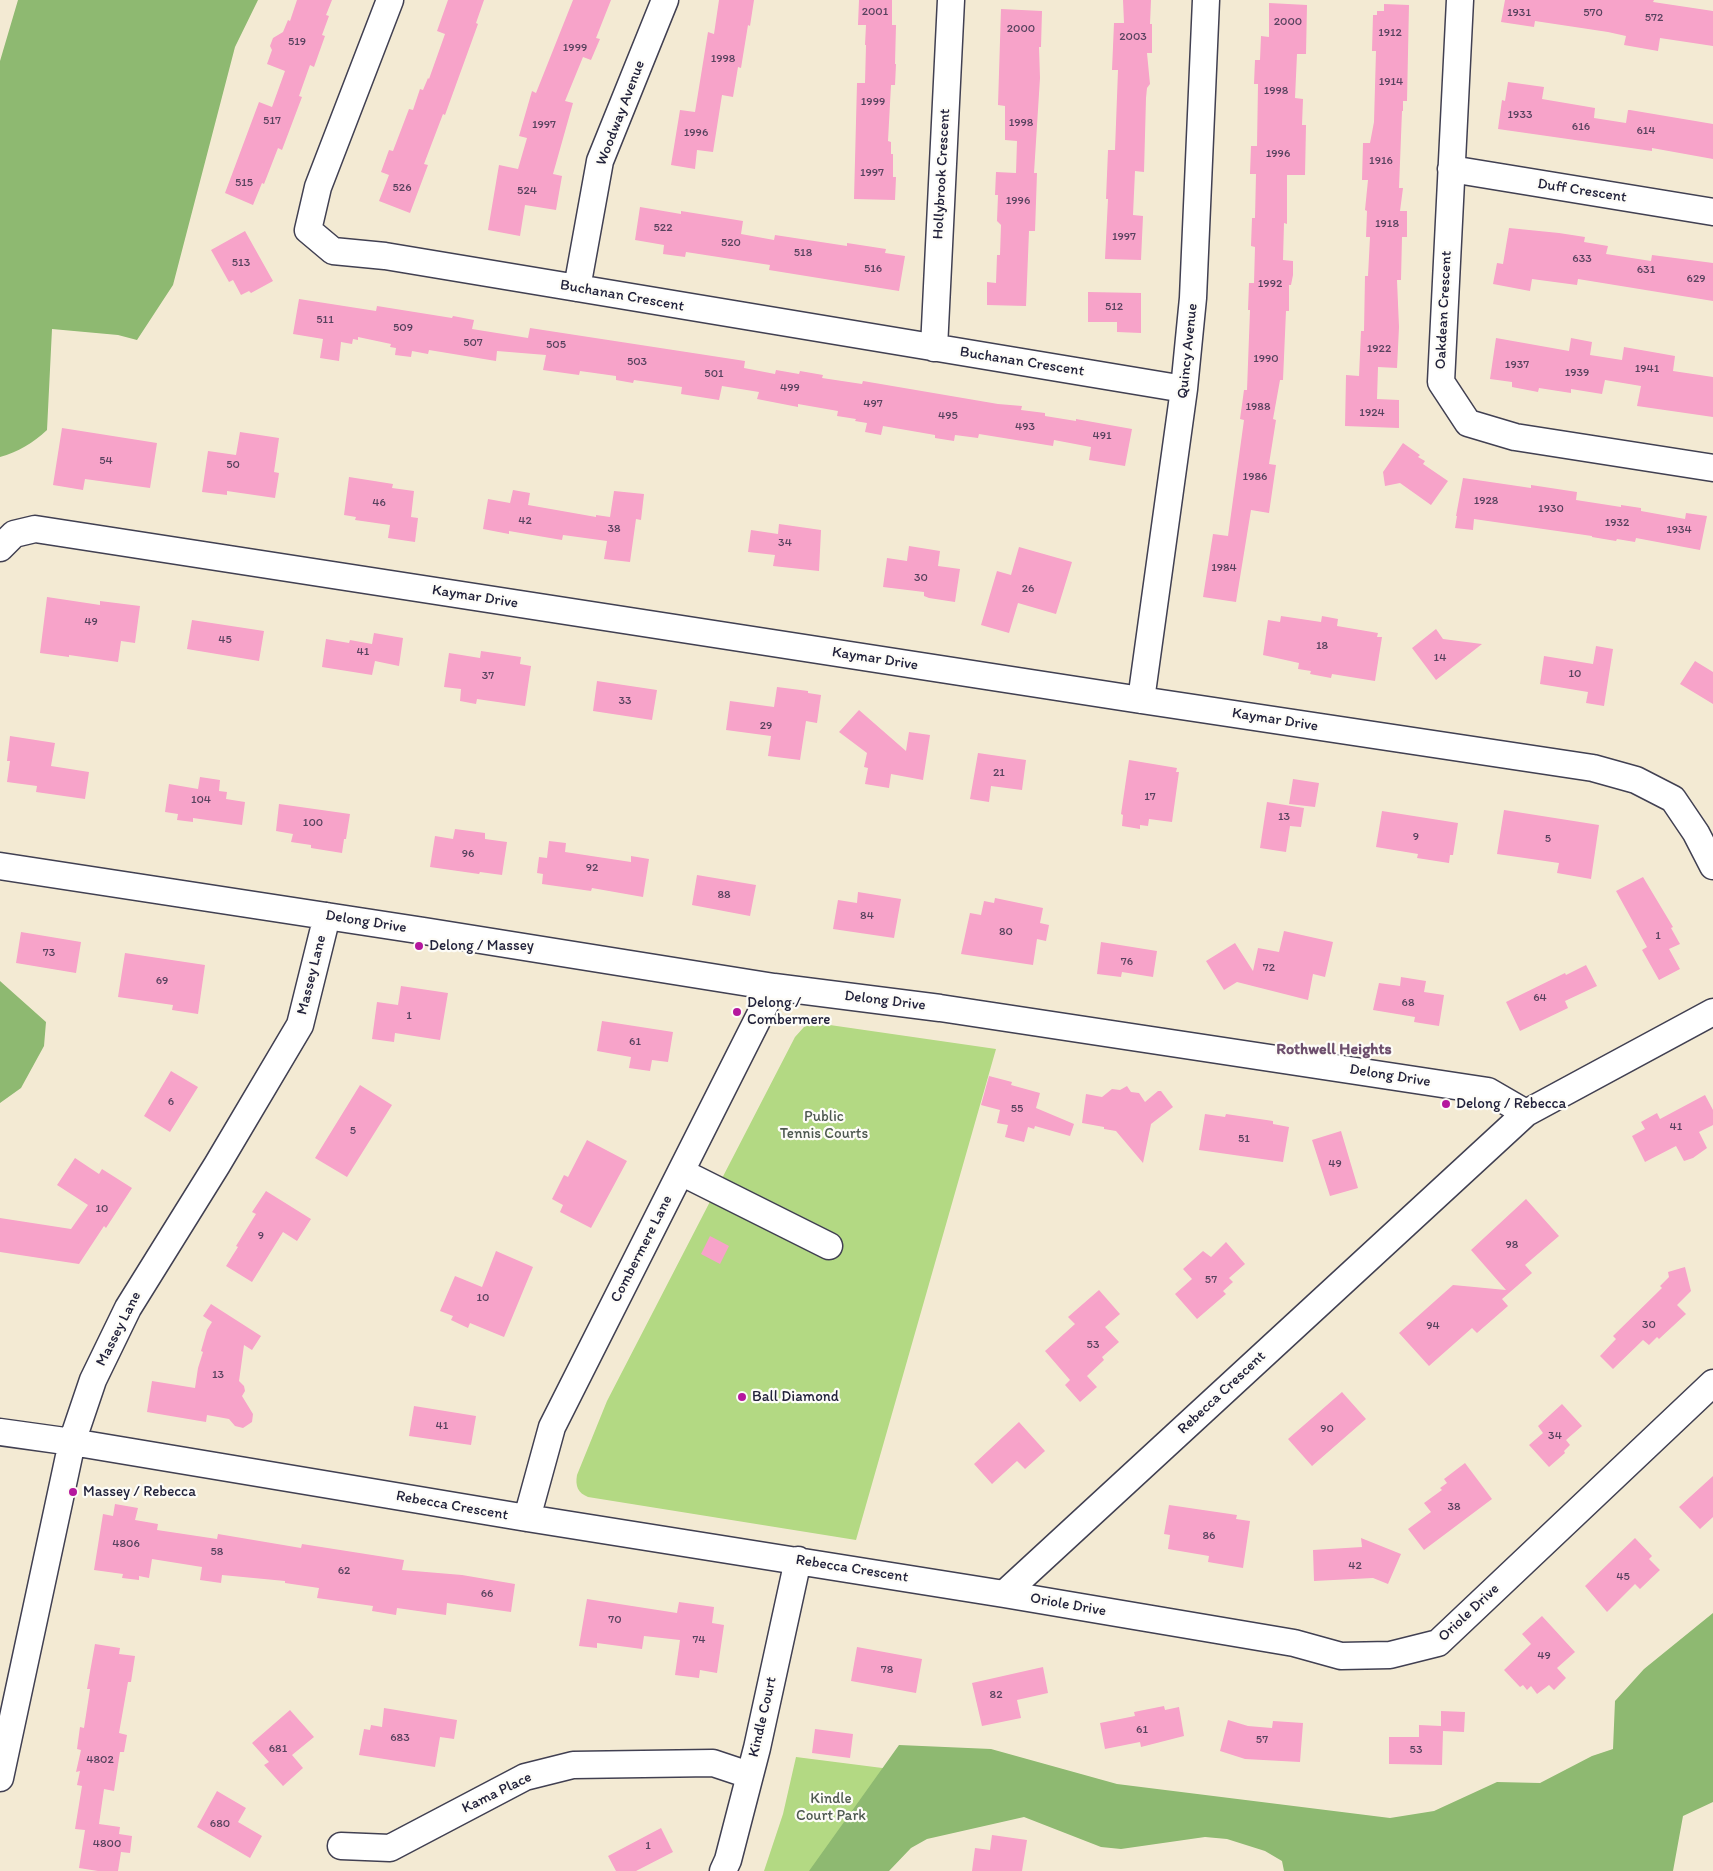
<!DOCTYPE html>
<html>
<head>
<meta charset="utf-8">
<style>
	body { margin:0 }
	canvas { display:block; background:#f3ead3 }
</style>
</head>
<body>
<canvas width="1713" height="1871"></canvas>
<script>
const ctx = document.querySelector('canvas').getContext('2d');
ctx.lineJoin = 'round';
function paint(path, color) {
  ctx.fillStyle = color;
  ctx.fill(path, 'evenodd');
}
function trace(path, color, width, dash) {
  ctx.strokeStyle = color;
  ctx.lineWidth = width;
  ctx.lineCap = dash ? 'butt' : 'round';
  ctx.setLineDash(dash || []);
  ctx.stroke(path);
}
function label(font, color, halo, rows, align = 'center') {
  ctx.font = font + ' Itim,sans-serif';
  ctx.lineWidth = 4.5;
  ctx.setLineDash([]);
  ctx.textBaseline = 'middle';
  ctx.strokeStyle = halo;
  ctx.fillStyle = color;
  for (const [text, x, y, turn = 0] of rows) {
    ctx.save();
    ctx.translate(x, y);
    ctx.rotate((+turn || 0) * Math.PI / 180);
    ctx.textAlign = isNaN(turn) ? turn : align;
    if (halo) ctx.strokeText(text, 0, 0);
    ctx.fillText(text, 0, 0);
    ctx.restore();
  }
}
paint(new Path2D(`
	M816,1023L996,1049L856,1540L588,1497C578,1493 575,1486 577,1475L607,1401L795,1037L804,1027Z
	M796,1757L898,1770L853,1871H764L783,1814Z`), '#b3d983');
paint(new Path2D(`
	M18,0H258L235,47L173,285L137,340L118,335L52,329L47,430C33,443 18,452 0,457V61Z
	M0,981L46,1022L44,1046L21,1088L0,1103Z
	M1713,1613V1802L1683,1816L1673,1871H1284L1282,1861L1265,1851L1227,1839L1205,1837L1121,1849L1101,1847L1024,1817L927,1839L911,1848L889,1871H809L899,1745L991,1749L1117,1784L1390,1818L1434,1811L1497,1782L1540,1783L1592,1756L1613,1749L1615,1701L1644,1669Z`), '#8eb971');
paint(new Path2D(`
	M297,0H332L326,15L329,16L322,35L325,36L314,67L310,65L299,96L302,97L282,150L278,148L264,184L262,183L253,205L225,193L259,102L272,107L285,71L267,64L272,50L270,46L273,38L283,32L288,20L290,21Z
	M448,0H484L476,23L478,24L445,115L443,114L424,164L428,165L410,213L379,201L389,175L381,172L389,150L393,151L409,109L413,110L420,89L423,90L428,78L429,79L445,34L437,31Z
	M573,0H611L596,38L600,39L591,60L583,57L565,101L573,103L553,174L562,176L556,210L525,205L520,236L488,230L499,165L518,169L527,138L519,136L532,91L536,93Z
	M719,0H754L750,26L748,25L741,68L738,67L733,97L722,95L713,152L697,150L695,169L671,165L680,110L695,112L708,32L714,34Z
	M859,0H892V25H896L895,64H896L895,85H891L888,141L891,142V154H893V177H896L895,200L854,199L857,83H865L866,45H865L866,25H858Z
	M1123,0H1151L1150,24H1152V53H1147L1150,84L1147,88L1146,98L1144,172L1135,171L1133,215L1143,216L1141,260L1105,259L1108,199H1106L1108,150H1115L1118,70H1112L1114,23H1124Z
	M1505,0H1654L1653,2L1713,11V46L1660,38L1658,51L1624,45L1626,36L1608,32L1535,21L1534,27L1501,22Z
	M1269,3L1307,5L1306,54H1297L1295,98L1303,99L1302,125H1306L1305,175H1287V224L1284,223L1283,260L1293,261V275L1291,285H1289V311H1286L1283,380H1280L1273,419L1276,420L1269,464L1276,465L1269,513L1251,510L1236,602L1203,597L1213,534L1228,536L1244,420L1240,419L1244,390H1247L1250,310H1248L1249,283H1254L1255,247L1251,246L1252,218H1255L1256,174H1250L1251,146H1257L1258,84H1254L1255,60H1260L1261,36L1269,37Z
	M1384,4L1409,5L1407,101H1403V111H1402L1399,188H1403L1400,211H1407V237H1402L1401,280H1397L1399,327L1397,368L1378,367L1377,399L1399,400V428L1345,426L1346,375L1359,376L1361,331H1364L1365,276H1368L1370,237H1366L1367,211L1365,210L1368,180H1362L1363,143H1370L1374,122L1376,51H1372L1373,15H1377V11H1384Z
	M1001,9L1042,11L1041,47H1039L1040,78L1034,173H1037L1035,231H1029L1026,306L987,305V282L996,283L997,255H1000L1001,225L997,221L998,195H995L996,172L1016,173L1017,141L1005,140V106L998,105Z
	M1508,82L1544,87L1542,99L1595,108L1594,118L1626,123L1628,110H1630L1713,124V159L1652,148V151L1498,129L1502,100L1505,101Z
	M640,207L681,214V211L743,221L741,234L774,240L775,235L847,246V243L886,249L885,253L905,256L899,291L769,270L770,265L686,252L685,257L663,254L664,245L635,240Z
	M1509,228L1559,233L1585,237L1584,242L1608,246L1606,254L1651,261L1652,255L1713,263V301L1578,279L1577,285L1532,279L1530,291L1493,284L1497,263L1503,264Z
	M245,231L273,281L251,293L249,291L241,295L233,280L229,282L211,250Z
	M1088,292L1141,293V333L1117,332V322H1088Z
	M299,299L376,311L377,306L452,318L453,316L474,320L472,329L528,338L530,328L745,361L744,368L775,374L776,370L799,374L800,371L823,375L822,378L862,384L863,381L998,404L1022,406L1021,410L1045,413V416L1076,421V419L1132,429L1125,466L1089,460L1091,447L1054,440L1053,446L979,434L978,438L955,435L954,441L935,438V435L883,426L881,435L865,432L867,423L855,421L856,419L837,416L838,411L798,404V407L757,399L759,392L722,386L719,400L681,394L682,387L634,380L633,383L616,380V376L580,371L579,375L543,370L546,355L497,351L496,361L429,350L428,354L412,351L411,357L395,355L396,348L390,347L391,344L358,337V340L353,339L352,344L341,342L339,361L320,358L323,339L293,334Z
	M1496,338L1569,351L1571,338L1592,342L1590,355L1622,360L1624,347L1675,356L1673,371L1713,377V417L1637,406L1641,386L1605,380L1602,394L1571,389V393L1539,388L1538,392L1512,387V382L1490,379Z
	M62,428L157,443L150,488L85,479L83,490L53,485Z
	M240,432L279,438L274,472L279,473L275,498L227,491V495L202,492L208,451L236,455Z
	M1403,443L1420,455L1418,457L1425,461L1423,464L1448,481L1431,505L1400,483L1385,486L1383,472Z
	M349,477L393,484L392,488L414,491L411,517L418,518L415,542L388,538L390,525L355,520L356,517L344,515Z
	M1463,478L1531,488V485L1577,492L1576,500L1621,507V505L1641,508V511L1685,519L1686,513L1707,516L1700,550L1636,538L1635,542L1617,539L1616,541L1592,537V536L1474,519L1473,530L1455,528L1457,516H1456Z
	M513,490L530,493L528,505L596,517V515L610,517L614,491L644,494L641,520L636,519L630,562L604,559L607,541L563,535L562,540L509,531V534L483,529L488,499L510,503Z
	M779,524L821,530L819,571L773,566L775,555L748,552L751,530L778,534Z
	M909,546L940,551L938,566L960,569L955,602L929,598L924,596V592L883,587L887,558L907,561Z
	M1019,547L1072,562L1056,614L1018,603L1009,633L981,625L997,571L1011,575Z
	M47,597L100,605V601L140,606L135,643L121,641L118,662L69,655V657L40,653Z
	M1281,616L1321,622L1322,616L1338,619L1337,626L1378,633L1377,637H1382L1375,681L1332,674L1331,678L1310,674L1311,671L1298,669L1299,663L1263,655L1268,620L1280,622Z
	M192,620L264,631L259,661L187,649Z
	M1436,629L1443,639L1482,644L1436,680L1412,648Z
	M374,633L403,638L399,666L375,661L372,675L322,667L326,639L349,643L350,640L372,644Z
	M1596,646L1613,649L1604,706L1586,703L1588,692L1540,684L1544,656L1593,664Z
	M481,651L521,657L520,664L531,666L525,706L477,699L476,704L460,701L461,689L444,687L449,653L480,658Z
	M1695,661L1713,672V704L1680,684Z
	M597,681L657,690L652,720L593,711Z
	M777,687L808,691V693L821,695L817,723L806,721L800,760L768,756L771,736L726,730L730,701L774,707Z
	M859,710L906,751L909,732L930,735L923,780L891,774L889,788L865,784L868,768L864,767L867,753L839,732Z
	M10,736L55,743L51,766L89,772L85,799L36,792L37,786L7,782L10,761H7Z
	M978,753L1026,760L1022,790L991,786L989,802L970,799Z
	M1129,760L1177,768L1176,772H1179L1172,822L1149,819L1148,826L1140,825V829L1122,826L1123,815L1121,814Z
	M200,777L220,780L219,791L227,792L226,799L245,802L242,825L193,818V822L177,820L178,814L165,812L169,784L198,789Z
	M1293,779L1319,783L1315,807L1289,804Z
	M1267,802L1304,808L1301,827L1290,826L1286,852L1260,848Z
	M279,804L350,814L346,839H344L342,853L311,848V845L291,842L293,834L276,831Z
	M1504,810L1599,825L1591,879L1557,873L1559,863L1497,854Z
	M1382,811L1458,823L1453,855H1450L1449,863L1417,858L1418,854L1376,847Z
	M455,829L485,833V839L507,842L502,875L480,872L479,874L430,867L435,836L453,839Z
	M549,841L566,843L565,852L631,862V856L649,859L643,897L592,888L591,891L542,884L543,874L537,873L539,857L547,858Z
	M697,875L756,885L750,916L692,905Z
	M1643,877L1673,927L1671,928L1680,944L1669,949L1680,969L1659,980L1642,950L1647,947L1616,891Z
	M858,892L901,899L894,938L833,929L838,900L857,903Z
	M995,898L1043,908L1040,923L1049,925L1046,941L1037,939L1033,965L961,954L970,913L981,915L984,901L994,903Z
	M1284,931L1333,942L1325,977L1313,974L1308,1000L1237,982L1224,990L1206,961L1235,943L1253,971L1258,948L1279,952Z
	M21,932L81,942L76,973L16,963Z
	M1101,942L1157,951L1153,977L1122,972L1121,977L1097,974Z
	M125,953L205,965L198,1014L172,1010L173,1005L118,997Z
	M1586,965L1597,986L1565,1001L1568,1008L1520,1031L1506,1002L1565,973L1566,975Z
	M1401,977L1426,981L1424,992L1444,995L1439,1026L1414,1022L1415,1017L1373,1010L1379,983L1400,986Z
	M401,986L448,993L440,1040L395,1033L394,1042L372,1039L377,1002L398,1005Z
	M602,1021L673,1032L668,1062L652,1060L650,1071L629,1068L631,1057L597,1051Z
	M171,1071L198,1087L170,1132L144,1116Z
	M989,1076L1012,1082L1011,1085L1040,1093L1036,1108L1074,1124L1070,1136L1035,1126L1034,1129L1028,1127L1024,1142L1005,1137L1008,1125L997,1123L1000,1110L981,1105Z
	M360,1085L392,1105L347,1177L315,1158Z
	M1127,1086L1131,1092L1139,1093L1145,1102L1158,1091H1161L1173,1107L1151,1124L1143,1163L1116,1131L1104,1129V1127L1082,1123L1086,1094L1102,1097L1112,1089L1120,1090Z
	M1705,1095L1713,1110V1125L1699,1132L1707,1148L1693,1158L1684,1161L1676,1146L1645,1162L1632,1136L1645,1129L1641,1122L1657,1113L1660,1119Z
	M1205,1114L1225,1117L1226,1114L1273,1121V1124L1289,1127L1283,1162L1199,1150Z
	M1341,1131L1358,1188L1330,1196L1312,1140Z
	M587,1140L627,1161L591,1228L560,1212L563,1205L552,1199L564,1175L568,1177Z
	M75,1158L99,1174L102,1169L132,1188L106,1228L104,1226L79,1264L0,1252V1218L71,1229L88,1205L57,1185Z
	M266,1191L311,1219L297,1241L283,1232L252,1282L226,1266L238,1247L236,1246L256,1214L252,1212Z
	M1526,1199L1559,1236L1525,1265L1532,1273L1502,1299L1508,1306L1477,1333L1472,1328L1429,1366L1399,1333L1453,1285L1506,1290L1471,1250Z
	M710,1236L729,1246L720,1264L701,1254Z
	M1226,1242L1245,1264L1229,1278L1233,1282L1223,1291L1226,1294L1197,1319L1175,1294L1192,1279L1183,1269L1203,1251L1211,1257Z
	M496,1251L533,1267L504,1337L470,1323L468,1328L451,1320L453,1316L440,1311L455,1276L482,1287Z
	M1685,1267L1691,1291L1677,1305L1686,1314L1659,1339L1657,1337L1649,1345L1643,1340L1613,1369L1600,1356L1616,1339L1613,1336L1662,1288L1660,1286L1669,1277L1668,1272Z
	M1099,1290L1120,1314L1105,1327L1119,1342L1102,1357L1104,1360L1087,1376L1097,1387L1080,1402L1065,1385L1070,1380L1045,1351L1075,1324L1068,1317Z
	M211,1304L261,1336L252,1350L244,1345L239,1381L244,1386L245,1391L242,1396L253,1414L252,1422L243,1428L235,1426L229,1419L207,1415L206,1422L147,1412L152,1381L195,1388L198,1368L203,1352L201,1351L207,1330L212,1322L203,1316Z
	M1342,1392L1366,1419L1312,1466L1288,1439Z
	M1562,1404L1582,1426L1566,1440L1570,1445L1564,1451L1565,1453L1549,1467L1529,1445L1543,1433L1538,1426Z
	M414,1406L476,1416L471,1445L409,1436Z
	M1019,1422L1045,1451L1025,1469L1017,1461L992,1484L974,1464Z
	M1465,1463L1492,1499L1424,1550L1408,1529L1431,1512L1424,1503L1442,1490L1440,1488L1447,1483L1444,1479Z
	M1713,1476V1517L1700,1529L1679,1507Z
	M115,1504L138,1508L135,1520L158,1524L157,1530L217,1539L218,1534L301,1548L302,1544L404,1560L402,1570L462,1575L515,1584L511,1612L447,1603L446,1615L397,1608L396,1615L372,1611L373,1606L317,1598L319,1588L285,1583V1581L222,1575L221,1583L200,1580L202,1567L152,1559L149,1578L139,1576V1580L122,1578L123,1574L94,1570L103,1514L113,1516Z
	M1169,1505L1237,1515L1236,1519L1250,1521L1243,1568L1208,1562L1209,1556L1168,1549L1170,1535L1164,1534Z
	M1361,1538L1401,1554L1388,1584L1373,1578L1314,1581L1313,1550L1362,1547Z
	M1635,1538L1652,1556L1649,1559L1660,1570L1640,1589L1635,1584L1607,1612L1585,1586Z
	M587,1599L677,1613L679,1602L714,1607L712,1623L724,1625L717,1673L700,1670L699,1678L675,1675L680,1640L644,1636L642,1649L597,1643V1648L579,1646Z
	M1542,1616L1575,1652L1557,1668L1566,1678L1554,1690L1549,1685L1537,1694L1531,1686L1527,1690L1523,1685L1520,1687L1504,1670L1531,1644L1522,1634Z
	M95,1644L120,1648L119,1654L135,1656L131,1682H128L119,1733L127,1735L124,1752H120L114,1791L104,1789L99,1824L120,1827L119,1834L132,1836L130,1853L121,1852L118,1871H98L79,1868L85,1830L75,1829L82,1786L77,1785L80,1771L76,1772L81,1750L77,1749L80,1727L84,1728L90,1689H87Z
	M857,1647L922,1659L916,1693L851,1681Z
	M1043,1667L1048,1693L1017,1700L1021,1718L982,1726L972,1683Z
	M1164,1706L1165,1710L1179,1707L1184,1736L1141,1747L1140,1742L1105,1749L1100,1723L1135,1716L1134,1712Z
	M384,1708L457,1720L454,1739L440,1737L435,1767L359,1755L364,1729L370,1730L371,1725L382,1727Z
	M290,1710L314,1737L292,1755L303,1768L283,1786L264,1765L269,1762L252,1743Z
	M1441,1711L1465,1712L1464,1732L1443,1731L1442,1765L1389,1764V1737H1419V1725L1441,1726Z
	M1228,1720L1248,1726L1272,1728L1273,1721L1303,1723L1300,1762L1245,1759L1220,1751Z
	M815,1729L853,1734L850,1758L812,1753Z
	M217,1791L246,1808L238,1822L262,1836L250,1858L197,1827Z
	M661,1828L673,1852L636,1871H616L608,1856Z
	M992,1835L1027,1840L1022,1871H972L975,1848L990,1850Z`), '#f7a3c9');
const minor = new Path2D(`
	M390,0L318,187L308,230L333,251L385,256L1184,389
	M1460,0L1441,382L1468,423L1515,437L1713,468
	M1451,169L1713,212
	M577,288L600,161L665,0
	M934,348L951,0
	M0,548L14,534L35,529L1141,700L1593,768L1636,780L1673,799L1696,833L1713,866
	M1141,700L1184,389L1193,298L1206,0
	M0,866L424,931L774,987L940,1008L1488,1091L1526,1113
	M681,1172L829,1246
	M0,1432L72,1442L527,1518L1004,1594L1294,1643L1341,1656L1390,1655L1438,1643L1713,1383
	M527,1518L552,1427L774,987
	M1004,1594L1526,1113L1713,1012
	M0,1778L72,1442L93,1380L128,1308L217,1165L300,1025L327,916
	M341,1846L390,1848L525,1777L573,1765L713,1763L749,1775
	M723,1871L728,1860L757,1748L798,1560`);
trace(minor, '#414052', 29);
trace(minor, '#fff', 26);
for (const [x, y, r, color] of [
	[419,946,5,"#b5179e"],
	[737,1012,5,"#b5179e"],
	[1446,1104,5,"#b5179e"],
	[742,1397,5,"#b5179e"],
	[73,1492,5,"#b5179e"]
]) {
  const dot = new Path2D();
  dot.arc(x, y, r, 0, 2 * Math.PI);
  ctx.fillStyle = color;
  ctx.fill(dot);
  trace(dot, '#fdfcf7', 2);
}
label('12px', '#57425e', null, [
	["2001",875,12],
	["1931",1519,13],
	["570",1593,13],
	["572",1654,18],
	["2000",1288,22],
	["2000",1021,29],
	["1912",1390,33],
	["2003",1133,37],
	["519",297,42],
	["1999",575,48],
	["1998",723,59],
	["1914",1391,82],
	["1998",1276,91],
	["1999",873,102],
	["1933",1520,115],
	["517",272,121],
	["1998",1021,123],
	["1997",544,125],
	["616",1581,127],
	["614",1646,131],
	["1996",696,133],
	["1996",1278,154],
	["1916",1381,161],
	["1997",872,173],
	["515",244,183],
	["526",402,188],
	["524",527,191],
	["1996",1018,201],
	["1918",1387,224],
	["522",663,228],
	["1997",1124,237],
	["520",731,243],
	["518",803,253],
	["633",1582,259],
	["513",241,263],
	["516",873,269],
	["631",1646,270],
	["629",1696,279],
	["1992",1270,284],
	["512",1114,307],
	["511",325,320],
	["509",403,328],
	["507",473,343],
	["505",556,345],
	["1922",1379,349],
	["1990",1266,359],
	["503",637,362],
	["1937",1517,365],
	["1941",1647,369],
	["1939",1577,373],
	["501",714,374],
	["499",790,388],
	["497",873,404],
	["1988",1258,407],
	["1924",1372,413],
	["495",948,416],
	["493",1025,427],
	["491",1102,436],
	["54",106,461],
	["50",233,465],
	["1986",1255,477],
	["1928",1486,501],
	["46",379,503],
	["1930",1551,509],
	["42",525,521],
	["1932",1617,523],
	["38",614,529],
	["1934",1679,530],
	["34",785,543],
	["1984",1224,568],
	["30",921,578],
	["26",1028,589],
	["49",91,622],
	["45",225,640],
	["18",1322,646],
	["41",363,652],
	["14",1440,658],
	["10",1575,674],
	["37",488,676],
	["33",625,701],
	["29",766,726],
	["21",999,773],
	["17",1150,797],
	["104",201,800],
	["13",1284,817],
	["100",313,823],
	["9",1416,837],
	["5",1548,839],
	["96",468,854],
	["92",592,868],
	["88",724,895],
	["84",867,916],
	["80",1006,932],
	["1",1658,936],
	["73",49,953],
	["76",1127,962],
	["72",1269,968],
	["69",162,981],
	["64",1540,998],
	["68",1408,1003],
	["1",409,1016],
	["61",635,1042],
	["6",171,1102],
	["55",1017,1109],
	["41",1676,1127],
	["5",353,1131],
	["51",1244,1139],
	["49",1335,1164],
	["10",102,1209],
	["9",261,1236],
	["98",1512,1245],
	["57",1211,1280],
	["10",483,1298],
	["30",1649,1325],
	["94",1433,1326],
	["53",1093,1345],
	["13",218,1375],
	["41",442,1426],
	["90",1327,1429],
	["34",1555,1436],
	["38",1454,1507],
	["86",1209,1536],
	["4806",126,1544],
	["58",217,1552],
	["42",1355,1566],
	["62",344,1571],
	["45",1623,1577],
	["66",487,1594],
	["70",615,1620],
	["74",699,1640],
	["49",1544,1656],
	["78",887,1670],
	["82",996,1695],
	["61",1142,1730],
	["683",400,1738],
	["57",1262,1740],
	["681",278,1749],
	["53",1416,1750],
	["4802",100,1760],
	["680",220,1824],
	["4800",107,1844],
	["1",648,1846]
]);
label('15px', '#22223b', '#fdfcf7', [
	["Woodway Avenue",621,113,-69],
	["Hollybrook Crescent",942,174,-87],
	["Duff Crescent",1582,191,9],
	["Buchanan Crescent",622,296,10],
	["Oakdean Crescent",1444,310,-87],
	["Quincy Avenue",1188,351,-84],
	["Buchanan Crescent",1022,362,9],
	["Kaymar Drive",475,597,9],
	["Kaymar Drive",875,659,9],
	["Kaymar Drive",1275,720,9],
	["Delong Drive",366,922,9],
	["Massey Lane",312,975,-76],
	["Delong Drive",885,1001,7],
	["Delong Drive",1390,1076,9],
	["Combermere Lane",642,1249,-63],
	["Massey Lane",119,1329,-63],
	["Rebecca Crescent",1222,1393,-43],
	["Rebecca Crescent",452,1506,10],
	["Rebecca Crescent",852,1569,9],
	["Oriole Drive",1068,1605,10],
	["Oriole Drive",1469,1613,-43],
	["Kindle Court",763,1717,-77],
	["Kama Place",497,1793,-26]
]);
label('15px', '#22223b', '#fdfcf7', [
	["Delong / Massey",429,946],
	["Delong /",747,1003],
	["Combermere",747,1020],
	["Delong / Rebecca",1456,1104],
	["Ball Diamond",752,1397],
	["Massey / Rebecca",83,1492]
], 'left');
label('15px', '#4e5951', '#fdfcf7', [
	["Public",824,1117],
	["Tennis Courts",824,1134],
	["Kindle",831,1799],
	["Court Park",831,1816]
]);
label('bold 16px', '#6d4f6d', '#fdfcf7', [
	["Rothwell Heights",1334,1050]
]);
</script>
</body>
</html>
